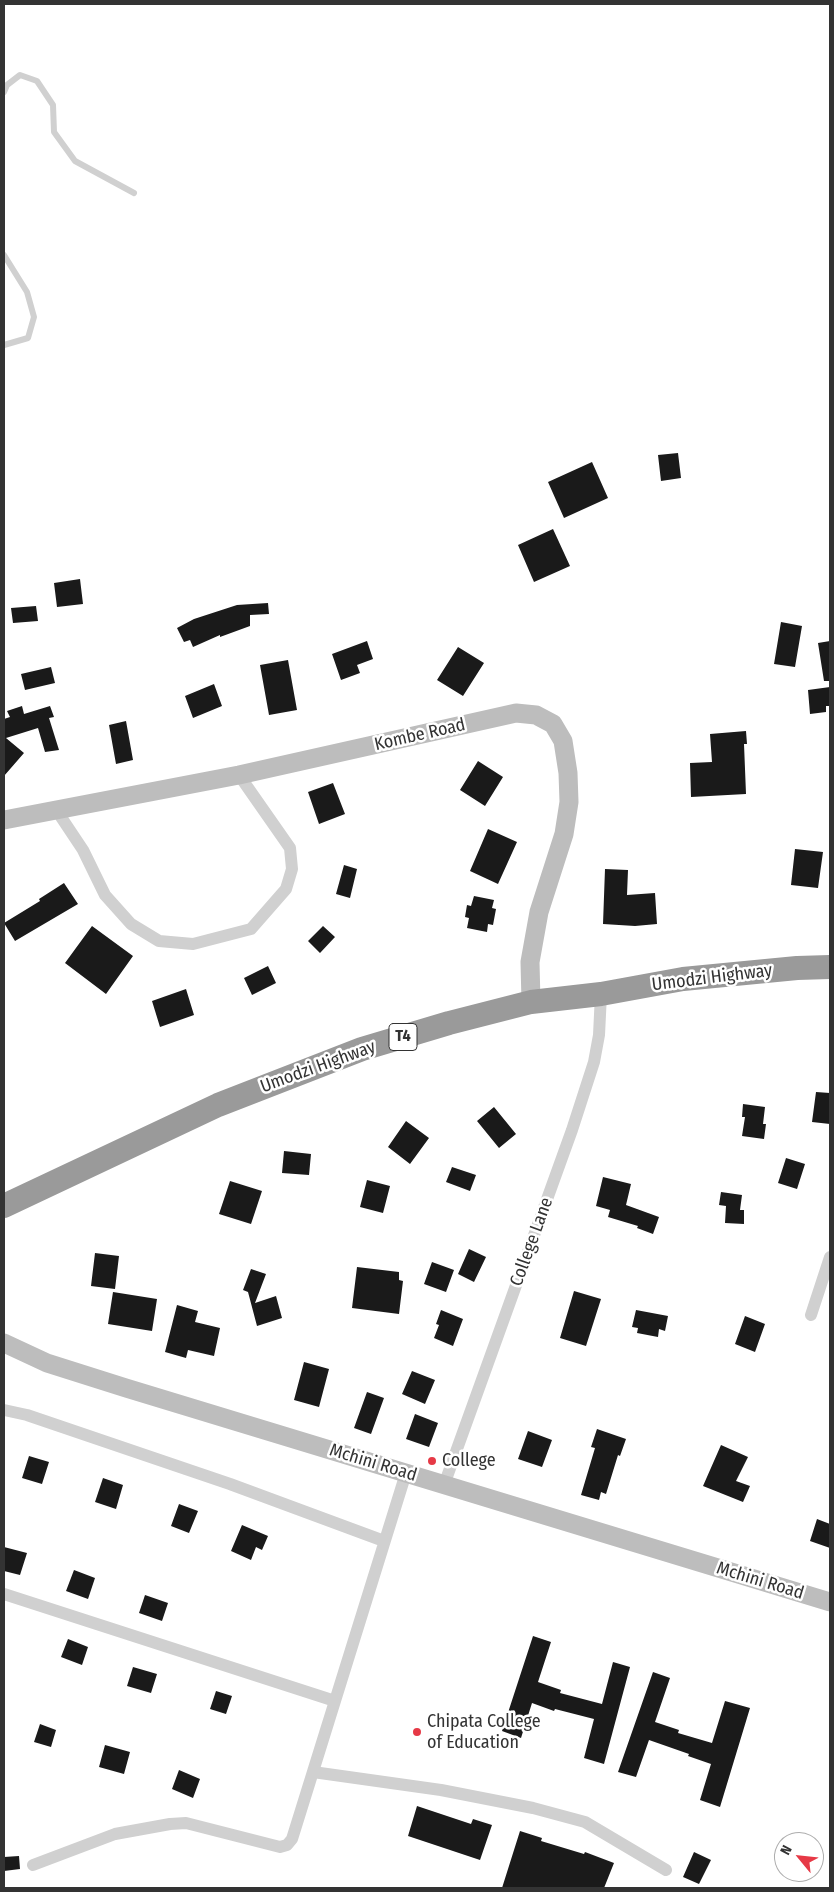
<!DOCTYPE html>
<html>
<head>
<meta charset="utf-8">
<style>
	body { margin:0 }
	#map { position:relative; width:834px; height:1892px; overflow:hidden; background:#fff; font-family:"Fira Sans Condensed",sans-serif }
	canvas { display:block }
	.frame { position:absolute; inset:0; border:5px solid #333; pointer-events:none }
	.north { position:absolute; left:774px; top:1832px; width:50px; height:50px; box-sizing:border-box; background:#fff; border:1px solid #adadad; border-radius:50%; rotate:298deg; font-size:14px; font-weight:700; line-height:20px; text-align:center; color:#333 }
	.north::after { content:''; display:block; margin:auto; width:18px; height:22px; background:#e63946; clip-path:polygon(50% 0,100% 100%,50% 72%,0 100%) }
</style>
</head>
<body>
<div id="map">
<canvas width="834" height="1892"></canvas>
<div class="frame"></div>
<div class="north">N</div>
</div>
<script>
const ctx = document.querySelector('canvas').getContext('2d');
ctx.lineJoin = 'round';
function paint(path, color) {
  ctx.fillStyle = color;
  ctx.fill(path, 'evenodd');
}
function trace(path, color, width, dash) {
  ctx.strokeStyle = color;
  ctx.lineWidth = width;
  ctx.lineCap = dash ? 'butt' : 'round';
  ctx.setLineDash(dash || []);
  ctx.stroke(path);
}
function label(font, color, halo, rows, align = 'center') {
  ctx.font = font + ' "Fira Sans Condensed",sans-serif';
  ctx.lineWidth = 5;
  ctx.setLineDash([]);
  ctx.textBaseline = 'middle';
  ctx.strokeStyle = halo;
  ctx.fillStyle = color;
  for (const [text, x, y, turn = 0] of rows) {
    ctx.save();
    ctx.translate(x, y);
    ctx.rotate((+turn || 0) * Math.PI / 180);
    ctx.textAlign = isNaN(turn) ? turn : align;
    if (halo) ctx.strokeText(text, 0, 0);
    ctx.fillText(text, 0, 0);
    ctx.restore();
  }
}
paint(new Path2D(`
	M678,453L681,478L661,481L658,455Z
	M592,462L608,498L564,518L548,482Z
	M553,529L570,566L534,582L518,545Z
	M80,579L83,604L57,607L54,583Z
	M268,603L269,614L250,615V626L220,637V635L193,647L190,640L184,642L177,628L194,619L237,605Z
	M36,606L38,621L13,623L11,608Z
	M781,622L802,626L795,667L774,664Z
	M367,641L373,659L357,665L360,673L341,680L332,654Z
	M830,641V681H824L818,643Z
	M458,647L484,663L463,696L437,680Z
	M288,660L297,710L269,715L260,665Z
	M51,667L55,683L25,690L21,674Z
	M214,684L222,706L193,718L185,696Z
	M830,687V706H826V712L810,714L808,690Z
	M22,706L24,714L50,706L54,717L49,718L59,750L45,752L38,728L6,738L24,753L4,776V719L10,717L7,711Z
	M126,721L133,760L116,764L109,725Z
	M746,731L747,744H744L746,794L691,797L690,763L712,762L710,734Z
	M478,761L503,777L485,806L460,790Z
	M333,783L345,814L319,824L308,792Z
	M488,829L517,842L498,884L470,871Z
	M795,849L823,852L818,888L791,885Z
	M344,865L357,869L350,898L336,894Z
	M605,869L628,870L627,895L655,893L657,924L635,926L603,924Z
	M64,883L78,904L15,941L4,923L40,901L39,899Z
	M474,896L494,900L492,908L496,909L493,925L488,924L487,932L467,928L469,918L465,917L467,905L471,906Z
	M92,926L133,956L106,994L65,963Z
	M323,926L335,937L320,953L308,941Z
	M268,966L276,983L252,995L244,978Z
	M186,989L194,1015L160,1027L152,1001Z
	M816,1092L830,1093V1124L812,1122Z
	M743,1104L765,1107L763,1124H766L764,1139L742,1136L745,1117H742Z
	M494,1107L516,1134L499,1148L477,1121Z
	M406,1121L429,1138L410,1164L388,1147Z
	M284,1151L311,1154L309,1175L282,1173Z
	M786,1158L805,1164L797,1189L778,1183Z
	M452,1167L476,1175L470,1191L446,1182Z
	M603,1177L631,1184L626,1205L659,1217L653,1234L637,1228L638,1226L608,1217L610,1210L596,1206Z
	M367,1180L390,1186L383,1213L360,1207Z
	M230,1181L262,1191L251,1224L219,1214Z
	M721,1192L742,1195L740,1210H744V1224L725,1223L726,1206L719,1205Z
	M469,1249L486,1257L474,1282L458,1274Z
	M95,1253L119,1256L115,1289L91,1286Z
	M432,1262L454,1270L446,1292L424,1284Z
	M357,1267L399,1272V1280L403,1281L399,1314L352,1308Z
	M251,1269L266,1274L255,1303L276,1296L282,1318L257,1326L248,1292L243,1290Z
	M574,1291L601,1299L586,1346L560,1338Z
	M113,1292L157,1299L152,1331L108,1324Z
	M177,1305L198,1311L195,1322L220,1328L214,1356L188,1350L186,1358L165,1352Z
	M441,1310L463,1319L453,1346L434,1338L439,1325L436,1324Z
	M636,1310L668,1316L665,1331L659,1329L658,1337L637,1333L638,1328L632,1327Z
	M745,1316L765,1324L755,1352L735,1344Z
	M304,1362L329,1369L319,1407L294,1400Z
	M412,1371L435,1380L425,1404L402,1394Z
	M367,1392L384,1398L371,1434L354,1428Z
	M415,1414L438,1423L429,1447L406,1439Z
	M597,1429L626,1439L620,1456L618,1455L606,1494L601,1492L599,1500L581,1495L595,1448L591,1447Z
	M528,1431L552,1440L542,1467L518,1459Z
	M721,1445L748,1457L736,1481L750,1486L743,1502L703,1486Z
	M29,1456L49,1462L42,1484L22,1478Z
	M103,1478L123,1485L116,1509L95,1502Z
	M179,1504L198,1511L189,1533L171,1526Z
	M817,1519L830,1524V1548L810,1541Z
	M242,1525L268,1536L262,1550L256,1547L251,1560L231,1551Z
	M4,1547L27,1553L20,1575L4,1571Z
	M74,1570L95,1578L88,1599L66,1591Z
	M145,1595L168,1603L162,1621L139,1613Z
	M533,1636L551,1642L538,1682L561,1690L560,1693L602,1704L613,1662L630,1667L604,1764L584,1758L594,1719L555,1709L554,1711L532,1703L521,1738L502,1731Z
	M68,1639L88,1647L82,1665L61,1657Z
	M133,1667L157,1674L151,1693L127,1686Z
	M653,1672L670,1678L655,1722L679,1730L678,1733L712,1743L725,1701L750,1708L720,1807L700,1800L711,1764L688,1756L689,1754L649,1740L636,1777L618,1772Z
	M216,1691L232,1696L226,1714L210,1709Z
	M40,1724L56,1730L51,1747L34,1742Z
	M105,1745L130,1752L124,1774L99,1767Z
	M179,1770L200,1779L193,1798L172,1789Z
	M417,1806L471,1824L473,1819L492,1825L480,1860L408,1836Z
	M520,1831L542,1838L541,1841L584,1854L585,1852L614,1863L604,1888H502Z
	M694,1852L711,1860L699,1884L683,1877Z
	M19,1856L20,1869L4,1871V1857Z`), '#1a1a1a');
trace(new Path2D(`
	M4,92L7,85L20,75L37,81L53,105L54,132L75,161L134,193
	M4,255L27,292L34,317L28,338L4,345`), '#d0d0d0', 6);
trace(new Path2D(`
	M57,811L83,850L105,895L131,924L159,941L193,944L251,929L286,889L292,869L290,848L239,775
	M811,1315L830,1257
	M4,1410L27,1415L230,1484L384,1541
	M444,1485L572,1130L594,1062L599,1035L601,994
	M4,1594L335,1701
	M313,1772L441,1790L533,1808L585,1822L666,1870
	M33,1865L115,1834L170,1824L186,1823L280,1847L287,1845L292,1839L406,1473`), '#d0d0d0', 12);
trace(new Path2D(`
	M4,820L239,775L516,713L536,715L553,724L563,741L568,773L569,802L564,834L539,912L530,962L531,1002
	M4,1343L47,1363L126,1388L830,1602`), '#bdbdbd', 19);
trace(new Path2D(`
	M4,1206L218,1105L362,1049L449,1023L531,1002L601,994L683,979L797,968L830,967`), '#9a9a9a', 24);
for (const [x, y, r, color] of [
	[432,1461,5,"#e63946"],
	[417,1732,5,"#e63946"]
]) {
  const dot = new Path2D();
  dot.arc(x, y, r, 0, 2 * Math.PI);
  ctx.fillStyle = color;
  ctx.fill(dot);
  trace(dot, '#fff', 2);
}
for (const [x, y, w] of [
	[403,1037,28]
]) {
  const box = new Path2D();
  box.roundRect(x - w / 2, y - 13.5, w, 27, 4);
  ctx.fillStyle = '#fff';
  ctx.fill(box);
  trace(box, '#333', 1);
}
label('bold 16px', '#333', null, [
	["T4",403,1037]
]);
label('18px', '#333', '#fff', [
	["Kombe Road",420,735,-13],
	["Umodzi Highway",712,978,-7],
	["Umodzi Highway",318,1067,-20],
	["College Lane",532,1242,-70],
	["Mchini Road",373,1463,17],
	["Mchini Road",760,1581,17]
]);
label('18px', '#333', '#fff', [
	["College",442,1461],
	["Chipata College",427,1722],
	["of Education",427,1743]
], 'left');
</script>
</body>
</html>
